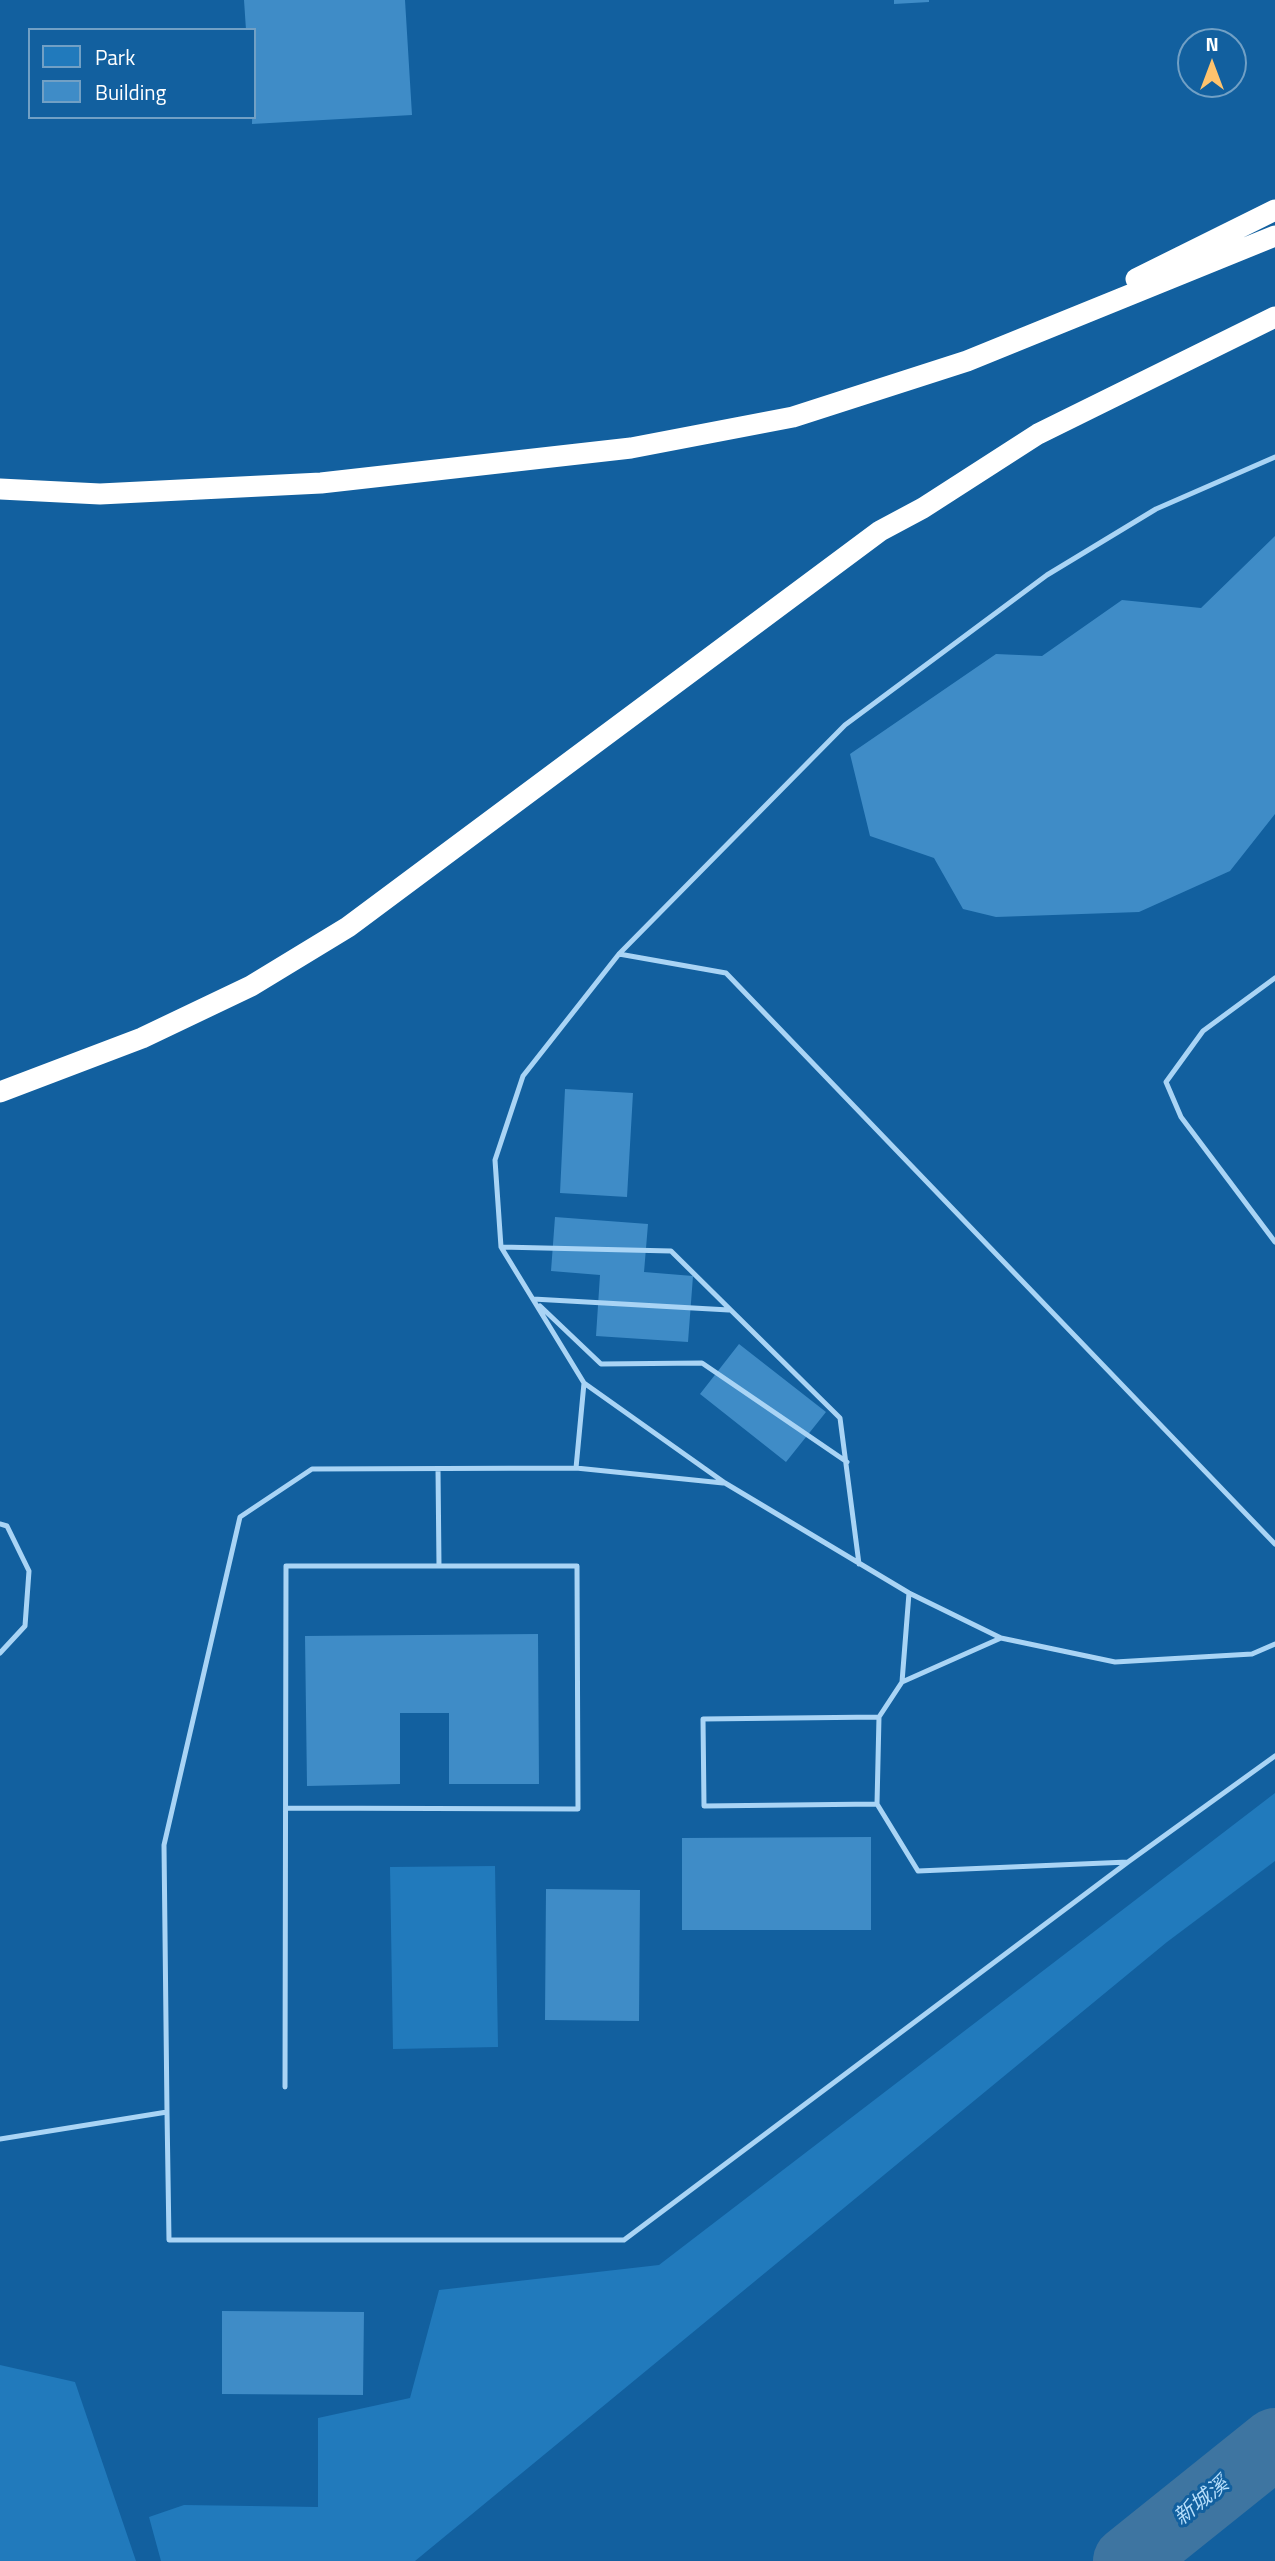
<!DOCTYPE html>
<html>
<head>
<meta charset="utf-8">
<style>
	body { margin:0 }
	#map { position:relative; width:1275px; height:2561px; overflow:hidden; background:#12609f; font-family:"Titillium Web",sans-serif }
	canvas { display:block }
	.legend { position:absolute; left:28px; top:28px; width:228px; height:91px; box-sizing:border-box; background:#12609f; border:2px solid #71a0c5; margin:0; padding:9px 12px; list-style:none; font-size:21px; color:#fff }
	.legend li { display:flex; align-items:center; gap:14px; height:35px }
	.legend b { width:35px; border:2px solid #71a0c5 }
	.north { position:absolute; left:1177px; top:28px; width:70px; height:70px; box-sizing:border-box; background:#12609f; border:2px solid #71a0c5; border-radius:50%; rotate:0deg; font-size:19px; font-weight:700; line-height:28px; text-align:center; color:#fff }
	.north::after { content:''; display:block; margin:auto; width:24px; height:32px; background:#ffc36d; clip-path:polygon(50% 0,100% 100%,50% 72%,0 100%) }
</style>
</head>
<body>
<div id="map">
<canvas width="1275" height="2561"></canvas>
<ul class="legend">
<li><b style="height:19px;background:#217abc"></b>Park</li>
<li><b style="height:19px;background:#3f8cc7"></b>Building</li>
</ul>
<div class="north">N</div>
</div>
<script>
const ctx = document.querySelector('canvas').getContext('2d');
ctx.lineJoin = 'round';
function paint(path, color) {
  ctx.fillStyle = color;
  ctx.fill(path, 'evenodd');
}
function trace(path, color, width, dash) {
  ctx.strokeStyle = color;
  ctx.lineWidth = width;
  ctx.lineCap = dash ? 'butt' : 'round';
  ctx.setLineDash(dash || []);
  ctx.stroke(path);
}
function label(font, color, halo, rows, align = 'center') {
  ctx.font = font + ' "Titillium Web","Noto Sans TC",sans-serif';
  ctx.lineWidth = 6;
  ctx.setLineDash([]);
  ctx.textBaseline = 'middle';
  ctx.strokeStyle = halo;
  ctx.fillStyle = color;
  for (const [text, x, y, turn = 0] of rows) {
    ctx.save();
    ctx.translate(x, y);
    ctx.rotate((+turn || 0) * Math.PI / 180);
    ctx.textAlign = isNaN(turn) ? turn : align;
    if (halo) ctx.strokeText(text, 0, 0);
    ctx.fillText(text, 0, 0);
    ctx.restore();
  }
}
paint(new Path2D(`
	M1275,1793V1861L1167,1942L415,2561H161L149,2517L184,2505L318,2507V2418L410,2398L439,2290L659,2265Z
	M495,1866L498,2047L393,2049L390,1867Z
	M0,2365L75,2382L136,2561H0Z`), '#217abc');
trace(new Path2D(`
	M1128,2561L1275,2443`), '#3e75a1', 70);
paint(new Path2D(`
	M244,0H405L412,115L252,124L254,30H246Z
	M894,0H929V2L894,4Z
	M1275,536V814L1230,871L1139,912L996,917L963,909L934,858L870,836L850,754L996,654L1042,656L1122,600L1201,608Z
	M565,1089L633,1093L627,1197L560,1193Z
	M555,1217L648,1224L644,1272L693,1276L688,1342L596,1336L600,1275L551,1271Z
	M739,1344L826,1412L786,1462L700,1394Z
	M538,1634L539,1784H449V1713H400V1784L307,1786L305,1636Z
	M871,1837V1930H682V1838Z
	M546,1889L640,1890L639,2021L545,2020Z
	M222,2311L364,2312L363,2395L222,2394Z`), '#3f8cc7');
trace(new Path2D(`
	M1275,457L1156,509L1047,575L845,725L619,954L523,1076L495,1160L501,1247L584,1383L725,1483L909,1593L1001,1638L1115,1662L1252,1654L1275,1644
	M619,954L726,973L1275,1544
	M1275,978L1203,1031L1166,1082L1181,1117L1275,1242
	M501,1247L671,1251L840,1418L859,1564
	M533,1299L729,1310
	M540,1306L601,1364L702,1363L847,1462
	M576,1468L584,1383
	M438,1469L439,1566
	M0,1524L7,1526L29,1571L25,1626L0,1653
	M909,1593L902,1682L879,1717L877,1804L918,1871L1128,1862
	M902,1682L1001,1638
	M877,1804L704,1806L703,1719L879,1717
	M285,2087L286,1566H577L578,1809L288,1808
	M167,2112L169,2240H624L1128,1862L1275,1756
	M0,2139L167,2112L164,1845L240,1517L312,1469L576,1468L723,1483`), '#a9d4f5', 5);
trace(new Path2D(`
	M1136,279L1275,210
	M0,489L100,494L321,483L631,448L793,417L967,361L1275,236
	M0,1092L142,1038L251,986L348,927L880,531L923,508L1038,434L1275,317`), '#fff', 21);
label('italic 21px', '#b6defb', '#12609f', [
	["新城溪",1202,2502,-39]
]);
</script>
</body>
</html>
